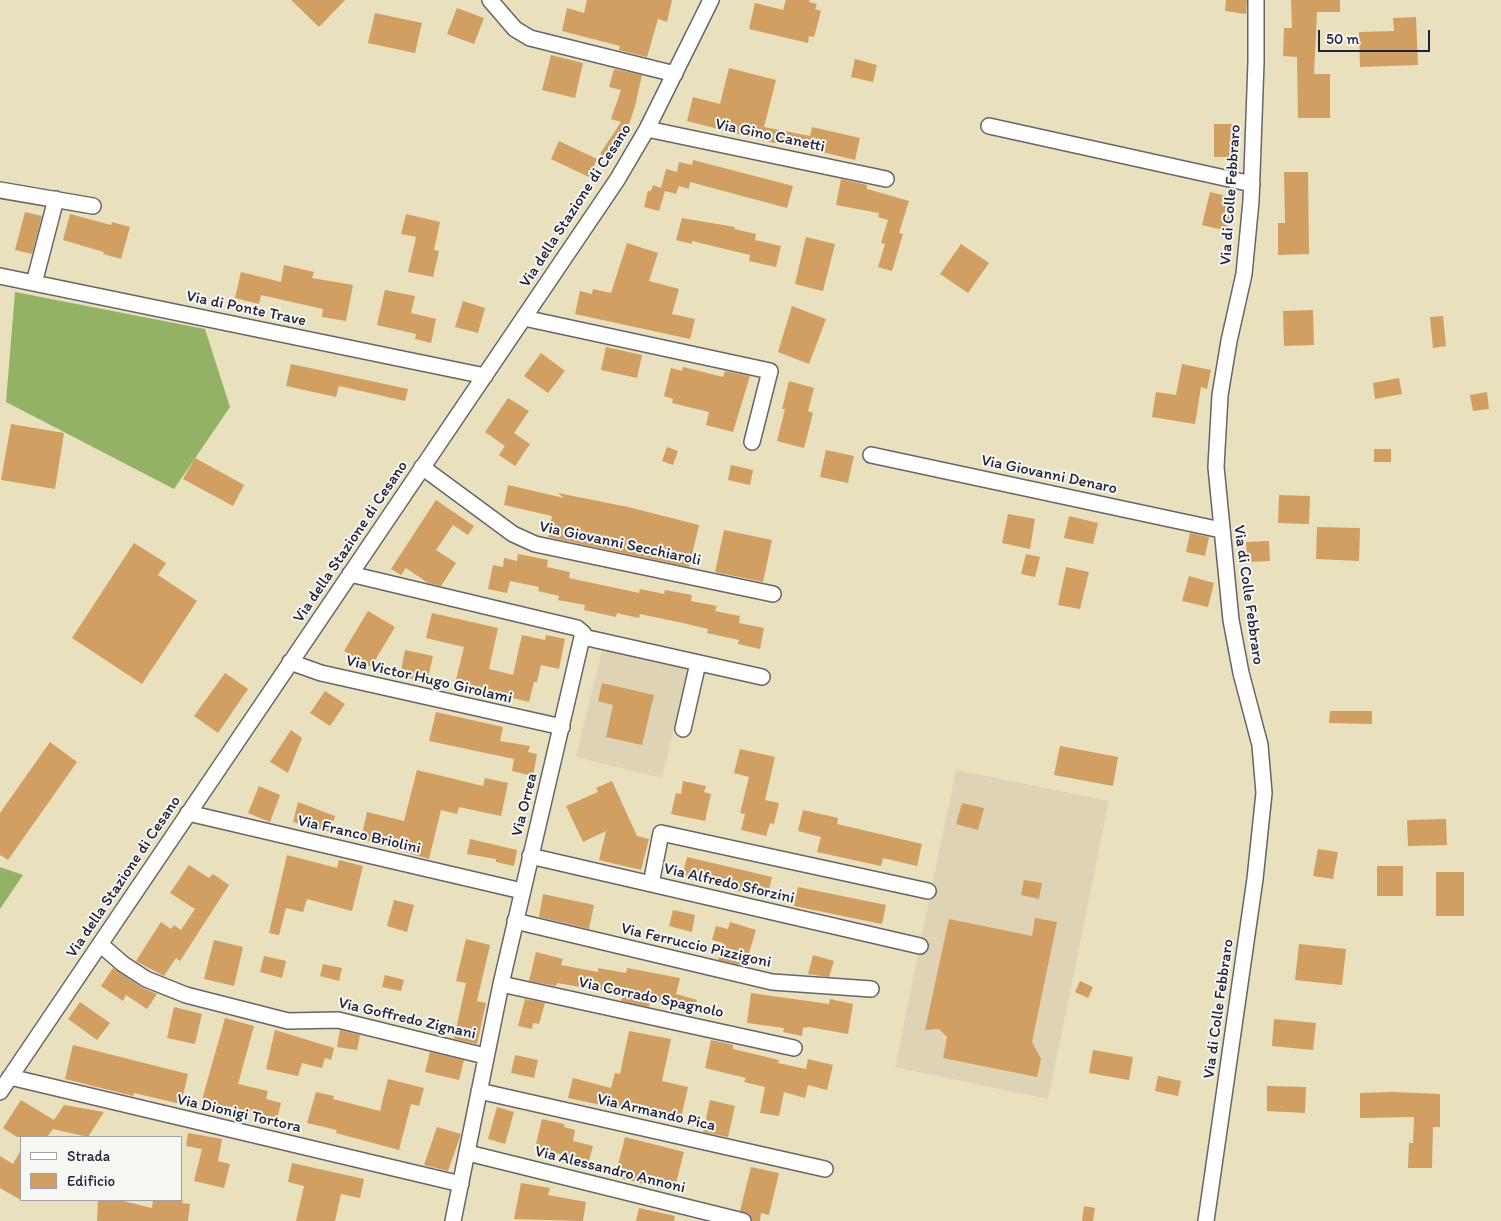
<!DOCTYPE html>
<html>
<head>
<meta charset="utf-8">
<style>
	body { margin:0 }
	#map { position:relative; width:1501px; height:1221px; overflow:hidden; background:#e9e0bd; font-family:Itim,sans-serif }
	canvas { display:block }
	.legend { position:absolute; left:20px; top:1136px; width:162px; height:65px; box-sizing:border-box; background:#f6f6f2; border:1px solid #a1a1a9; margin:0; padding:6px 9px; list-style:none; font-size:15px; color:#22223b }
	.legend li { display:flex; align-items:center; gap:10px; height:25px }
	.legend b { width:25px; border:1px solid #a1a1a9 }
	.scale { position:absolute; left:1318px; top:30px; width:112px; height:22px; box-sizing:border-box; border:2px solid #22223b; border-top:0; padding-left:6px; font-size:15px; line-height:18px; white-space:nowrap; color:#22223b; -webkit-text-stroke:4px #f6f6f2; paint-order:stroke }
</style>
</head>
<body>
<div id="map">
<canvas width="1501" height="1221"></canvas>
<ul class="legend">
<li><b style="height:6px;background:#fff"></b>Strada</li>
<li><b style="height:14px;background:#d09f61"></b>Edificio</li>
</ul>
<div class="scale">50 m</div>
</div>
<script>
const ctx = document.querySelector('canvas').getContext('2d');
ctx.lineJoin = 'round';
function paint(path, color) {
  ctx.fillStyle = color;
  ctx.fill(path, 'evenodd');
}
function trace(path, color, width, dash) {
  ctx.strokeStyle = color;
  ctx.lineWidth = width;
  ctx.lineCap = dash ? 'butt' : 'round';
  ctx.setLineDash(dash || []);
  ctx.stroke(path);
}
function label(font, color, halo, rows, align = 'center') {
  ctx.font = font + ' Itim,sans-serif';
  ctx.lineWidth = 4;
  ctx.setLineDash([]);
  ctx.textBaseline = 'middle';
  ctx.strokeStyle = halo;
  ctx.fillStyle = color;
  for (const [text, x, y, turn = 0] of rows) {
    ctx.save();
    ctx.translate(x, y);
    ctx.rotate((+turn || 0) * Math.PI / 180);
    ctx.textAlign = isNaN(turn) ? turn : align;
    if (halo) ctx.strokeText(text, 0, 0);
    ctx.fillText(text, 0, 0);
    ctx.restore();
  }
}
paint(new Path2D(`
	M603,646L689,667L662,778L576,757Z
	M956,770L1109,801L1048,1099L895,1067Z`), '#ded3b5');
paint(new Path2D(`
	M15,292L205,329L230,407L174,489L6,402Z
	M0,867L23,875L0,909Z`), '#93b265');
paint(new Path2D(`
	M291,0H345L319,27Z
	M587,0H672L667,22L658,19L647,57L619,50L620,46L562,31L567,8L584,13Z
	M786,0H810L809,2L817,4L815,9L821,11L814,37L809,36L808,43L749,29L755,3L783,10Z
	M1226,0H1247L1246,14L1225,11Z
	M1291,0H1340V12H1317L1314,74H1330V118H1298L1297,57L1283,56L1284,28H1292Z
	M457,8L484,18L474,44L447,34Z
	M375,13L422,23L415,53L368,43Z
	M1416,17L1418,65L1360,67L1359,32L1394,31L1393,18Z
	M551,55L583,63L575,98L542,90Z
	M855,59L877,65L873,82L851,77Z
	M729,68L776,80L764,127L810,136L812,127L860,138L855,160L793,145L769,142L687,121L693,97L720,104Z
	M614,69L642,75L635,106L624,140L611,161L600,154L621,122L611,119L621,90L609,87Z
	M1214,124H1237V157H1214Z
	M559,141L597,159L589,177L551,159Z
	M693,160L793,186L787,208L690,182L689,189L679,186L676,194L665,191L659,211L644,207L648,191H651L653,185L661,188L666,169L677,172L679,162L692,165Z
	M1284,172H1308L1309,254L1278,255V223H1285Z
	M841,179L867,185V189L909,201L899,233L903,234L892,271L878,267L885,244L881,243L888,220L878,217L879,213L836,205Z
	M1210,192L1235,198L1227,231L1202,225Z
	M25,212L42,216L32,254L15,250Z
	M70,214L111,225L112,222L130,227L121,259L103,254L104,252L63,240Z
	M406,214L440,222L434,250L439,251L433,277L408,272L416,237L401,234Z
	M682,218L735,227L734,229L756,234L755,240L781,246L776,267L749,261L750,255L692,241V244L676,240Z
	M806,237L835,244L823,291L795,284Z
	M627,243L658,253L649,281L679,289L672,314L695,319L690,339L575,314L580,291L592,294L593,289L611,293Z
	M961,244L989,263L968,293L940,274Z
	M284,265L314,272L312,278L353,285L346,321L322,317L323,309L261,295L259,304L235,298L241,272L281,282Z
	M385,290L415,296L411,313L436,319L431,343L415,339L416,334L377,325Z
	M463,301L485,308L478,333L455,327Z
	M792,306L826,319L809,364L778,352Z
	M1313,310L1314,345L1284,346L1283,311Z
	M1443,316L1446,346L1433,348L1430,317Z
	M606,347L642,355L637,378L601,370Z
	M541,353L565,371L548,393L524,376Z
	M291,364L408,389L405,401L339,386L336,397L286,386Z
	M1182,364L1211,370L1207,389L1201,387L1195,424L1152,417L1156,392L1176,395Z
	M683,367L723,377L725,371L750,376L733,432L706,425L709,412L672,403L673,399L664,396L671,368L682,371Z
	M1399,378L1402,394L1375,399L1373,383Z
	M789,381L814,388L808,411L813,413L804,448L777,441L785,409H782Z
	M1487,392L1489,409L1473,411L1470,395Z
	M508,398L529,411L514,433L530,444L515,466L499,455L505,446L485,432Z
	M11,424L64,433L55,489L1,480Z
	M667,447L678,451L673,465L662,461Z
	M1374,449H1391V462H1374Z
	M826,450L854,456L848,483L820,477Z
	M195,458L244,485L233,506L183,479Z
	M731,465L753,470L750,485L728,480Z
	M508,485L564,498L558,493L628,507L699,525L689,567L548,537L552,516L504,505Z
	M1279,495L1310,496L1309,524L1278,523Z
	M436,500L474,526L468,535L453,525L436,550L456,563L441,586L428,583L406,568L401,575L391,569Z
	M1008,514L1035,519L1030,549L1002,543Z
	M1069,516L1098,523L1093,544L1064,538Z
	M1317,527L1360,528L1359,561L1316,559Z
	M724,530L772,540L763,582L715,572Z
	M1190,533L1209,537L1205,556L1186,552Z
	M1269,541L1270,561L1247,562L1246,542Z
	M134,543L166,563L158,575L197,601L142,684L72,638Z
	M518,554L548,560L547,567L570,572L569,578L639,593L640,589L664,594L665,590L692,595L691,601L717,606L715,611L740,616L739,623L764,628L760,649L738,644L739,640L707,633L708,629L683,623L640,614L639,618L617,613L616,617L584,610L585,605L558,600L559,596L538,591L539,587L510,581L507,593L488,589L493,565L503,567L504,558L517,561Z
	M1026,554L1040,557L1035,577L1021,574Z
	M1066,567L1089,572L1080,609L1058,605Z
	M1189,576L1214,583L1208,607L1182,601Z
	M368,611L395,627L371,667L344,651Z
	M432,613L498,628L489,669L513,675L522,635L545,640L546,635L565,639L559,669L541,665L537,682H534L529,702L488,692L487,696L454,688L464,647L426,638Z
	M405,650L433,656L427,682L400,676Z
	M225,673L248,689L218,733L194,716Z
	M602,683L654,695L642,745L606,737L613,705L598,701Z
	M325,691L345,704L330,726L310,713Z
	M1330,711H1372V724L1329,723Z
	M436,712L503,727L500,741L530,746L528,752L537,754L533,776L512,771L514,759L429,741Z
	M291,730L302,738L288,773L270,762Z
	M50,742L77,762L8,860L0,855V813Z
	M1060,746L1118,757L1113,786L1054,775Z
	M740,749L775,757L765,800L779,803L774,824L770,823L766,836L741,830L745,814L740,813L749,777L734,773Z
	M417,770L483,786L485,778L508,783L501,816L459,807L457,814L441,810L429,859L361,839L367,812L404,821Z
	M612,781L637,836L649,839L641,870L599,860L606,831L583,842L566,806L598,792L596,788Z
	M683,781L706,786L704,792L711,794L705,821L671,814L676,793L681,794Z
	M259,786L280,795L270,822L248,813Z
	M298,802L335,816L330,832L293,822Z
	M962,803L984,808L978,830L956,824Z
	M803,810L838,818L837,824L922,844L917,866L883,858L881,866L817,852L821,837L798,831Z
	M1446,819L1447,845L1408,846L1407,820Z
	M470,839L517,850L514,866L496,862V859L467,854Z
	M1318,849L1338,852L1333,879L1313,876Z
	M287,855L337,868L339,860L363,866L352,911L307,899L303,912L286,908L279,935L269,933Z
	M687,857L772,877L767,898L682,877Z
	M189,865L209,878L213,874L229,885L180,961L176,958L164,976L136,961L161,922L171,929L174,925L181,930L195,909L170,893Z
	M1377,866H1403V896H1377Z
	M1436,872H1464V916H1436Z
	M1024,880L1042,883L1039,899L1021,895Z
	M798,887L886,905L882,924L794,906Z
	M543,894L594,905L589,929L539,917Z
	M394,900L414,905L407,932L387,926Z
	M673,910L695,915L692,932L669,926Z
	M1035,918L1057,922L1032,1042L1041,1059L1037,1077L943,1058L947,1037L939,1029L925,1030L949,919L1032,936Z
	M730,922L756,930L745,966L718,960L723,943L712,940L716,926L728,929Z
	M466,939L490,945L477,1001L486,1003L477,1044L454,1039L466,983L456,981Z
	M214,940L243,947L234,986L204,979Z
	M1299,944L1346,949L1342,985L1295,980Z
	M536,952L563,959L561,965L598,972V968L626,973L627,968L680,978L676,994L697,1000L694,1011L650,1000L649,1007L621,1001L623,994L557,983L556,986L529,981Z
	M813,955L834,961L829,977L808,974Z
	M264,956L286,961L282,978L260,972Z
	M323,964L342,968L339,981L320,976Z
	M113,968L141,987L157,994L147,1009L126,995L123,1001L101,986Z
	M385,975L404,980L401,991L382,987Z
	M1080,981L1093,987L1088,998L1075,992Z
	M751,993L829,1004L830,999L853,1004L848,1034L809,1027L803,1028L802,1036L783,1032L784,1028L747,1023Z
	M525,999L545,1003L539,1024L533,1023L532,1029L518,1026Z
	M80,1002L110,1023L97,1040L68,1019Z
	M174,1007L202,1014L195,1044L167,1038Z
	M225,1018L254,1026L238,1084L268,1091L266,1099L281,1103L277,1119L230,1107L228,1114L200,1107Z
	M1274,1019L1316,1023L1313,1050L1272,1046Z
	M275,1030L334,1048L331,1060L325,1058L322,1068L302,1063L298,1076L266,1069Z
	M340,1030L360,1035L357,1050L337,1047Z
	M629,1031L671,1039L662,1081L688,1087L680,1122L568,1098L573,1078L611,1088L615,1073L620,1074Z
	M711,1040L733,1045V1049L779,1060L778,1063L806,1069L808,1059L833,1065L827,1090L808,1085L805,1098L784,1092L779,1116L760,1113L765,1087L744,1082L746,1078L705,1068Z
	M73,1045L188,1074L181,1104L134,1093L133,1096L65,1079Z
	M1093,1050L1133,1057L1129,1080L1089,1073Z
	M430,1052L464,1060L459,1080L425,1072Z
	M515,1055L538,1060L534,1078L511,1073Z
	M1158,1076L1181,1081L1178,1096L1155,1091Z
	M388,1079L424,1088L419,1106L411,1104L399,1150L336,1133L337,1130L307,1123L316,1092L334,1096L333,1099L380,1111Z
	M1267,1086L1306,1087L1305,1113L1267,1111Z
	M1393,1092L1440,1094V1127H1433L1432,1168H1408L1409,1143H1413L1414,1117L1360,1118V1093Z
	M21,1100L54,1120L64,1105L104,1112L88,1137L53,1129L47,1137H17L3,1128Z
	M710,1100L735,1106L728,1137L703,1132Z
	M497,1107L514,1112L505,1144L488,1139Z
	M542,1119L564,1124V1127L575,1130L573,1141L593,1146L589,1161L535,1148Z
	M437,1127L461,1134L448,1171L424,1165Z
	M188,1133L222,1139L218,1161L230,1164L224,1188L194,1181L202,1149L186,1146Z
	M625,1137L684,1152L674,1191L615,1177Z
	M21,1150V1200L0,1188V1156L13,1164Z
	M292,1163L364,1179L360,1198L341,1194L335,1221H296L304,1186L288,1182Z
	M751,1167L779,1173L769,1215L761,1213L760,1221H752L749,1214L740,1211Z
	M521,1183L550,1188L548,1195L586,1202L583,1221L514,1219Z
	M98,1200H119L152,1208L153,1200H183L182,1203L190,1204L188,1221H97Z
	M1084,1206L1095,1208L1093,1221H1082Z
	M639,1208L675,1216L674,1221H636Z`), '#d09f61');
const minor = new Path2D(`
	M490,0L515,29L530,38L675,74
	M989,126L1252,184
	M647,129L886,179
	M0,190L93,206
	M0,276L485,376
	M34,283L56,199
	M524,318L770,371L752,442
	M871,455L1221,530
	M422,467L513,534L535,544L773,594
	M350,574L577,628L583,633L501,984L453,1221
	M583,637L762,677
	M290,662L321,673L562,727
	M683,729L698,663
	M188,813L522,891
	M530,856L920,946
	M651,884L661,833L928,891
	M515,921L772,982L871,989
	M100,944L123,964L146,979L186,995L288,1021L338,1020L485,1056
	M501,984L794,1048
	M10,1077L461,1184
	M479,1091L825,1169
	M0,1092L617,180L647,129L711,0
	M468,1153L743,1221
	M1206,1221L1255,879L1264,793L1260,745L1241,673L1231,620L1216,467L1220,395L1229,341L1244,274L1251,201L1256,62V0`);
trace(minor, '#686468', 18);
trace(minor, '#fff', 15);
label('16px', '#22223b', '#f6f6f2', [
	["Via Gino Canetti",770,136,12],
	["Via di Colle Febbraro",1231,195,-86],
	["Via della Stazione di Cesano",576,206,-57],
	["Via di Ponte Trave",246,309,12],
	["Via Giovanni Denaro",1049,475,12],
	["Via della Stazione di Cesano",351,542,-56],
	["Via Giovanni Secchiaroli",620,544,12],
	["Via di Colle Febbraro",1248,595,82],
	["Via Victor Hugo Girolami",429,680,13],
	["Via Orrea",525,805,-76],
	["Via Franco Briolini",359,835,13],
	["Via della Stazione di Cesano",124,877,-56],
	["Via Alfredo Sforzini",729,884,13],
	["Via Ferruccio Pizzigoni",696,946,13],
	["Via Corrado Spagnolo",651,998,12],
	["Via di Colle Febbraro",1219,1009,-82],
	["Via Goffredo Zignani",407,1019,13],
	["Via Armando Pica",656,1113,13],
	["Via Dionigi Tortora",239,1114,13],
	["Via Alessandro Annoni",610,1170,14]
]);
</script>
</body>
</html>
